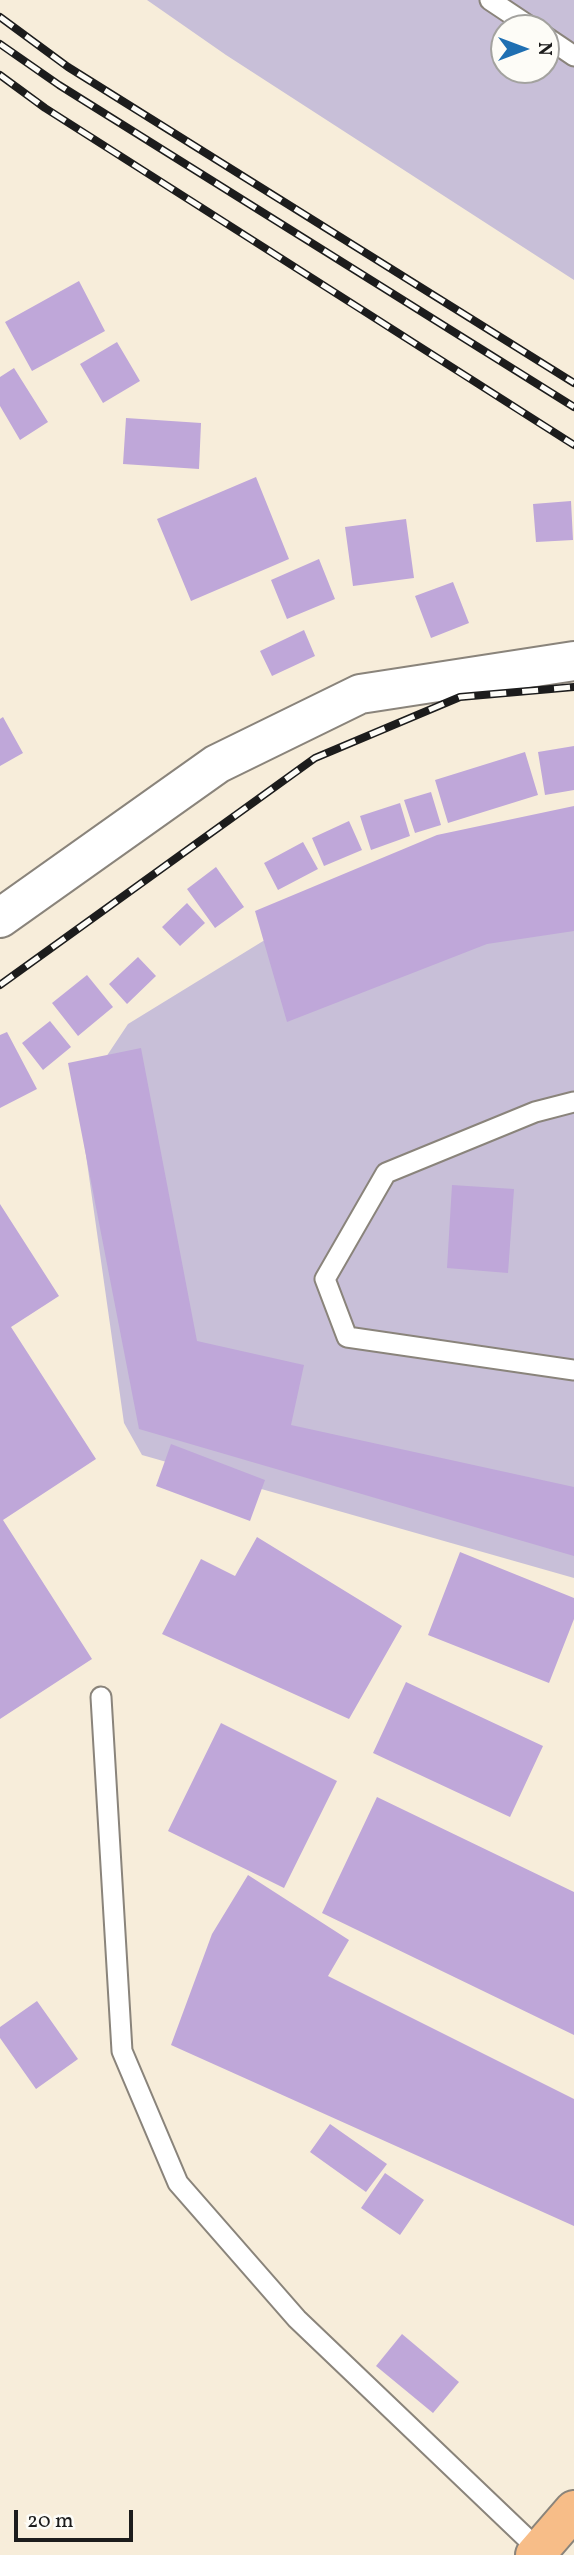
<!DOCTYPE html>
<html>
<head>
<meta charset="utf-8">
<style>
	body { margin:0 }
	#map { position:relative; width:574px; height:2555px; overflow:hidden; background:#f7edda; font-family:Vollkorn,serif }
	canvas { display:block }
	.north { position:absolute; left:490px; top:14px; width:70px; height:70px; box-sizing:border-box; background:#fdfcf7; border:2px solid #a3a29f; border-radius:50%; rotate:90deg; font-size:19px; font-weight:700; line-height:28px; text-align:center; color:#1c1c1c }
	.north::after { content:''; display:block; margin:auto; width:24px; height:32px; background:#1f6fb2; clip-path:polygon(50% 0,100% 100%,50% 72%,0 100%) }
	.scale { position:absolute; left:14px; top:2510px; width:119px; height:32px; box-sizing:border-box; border:4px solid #1c1c1c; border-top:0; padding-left:9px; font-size:21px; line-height:24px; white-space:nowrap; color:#1c1c1c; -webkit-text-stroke:5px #fdfcf7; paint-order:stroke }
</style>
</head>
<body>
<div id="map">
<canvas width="574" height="2555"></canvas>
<div class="north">N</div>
<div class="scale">20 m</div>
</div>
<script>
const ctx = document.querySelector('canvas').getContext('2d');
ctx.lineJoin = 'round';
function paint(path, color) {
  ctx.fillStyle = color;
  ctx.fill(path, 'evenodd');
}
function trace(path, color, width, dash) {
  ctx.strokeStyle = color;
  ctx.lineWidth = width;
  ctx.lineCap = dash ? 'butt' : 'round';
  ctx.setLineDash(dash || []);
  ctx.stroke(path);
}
paint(new Path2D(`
	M147,0H574V280L226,55ZM504,28H546V70H504Z
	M574,837V1578L142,1455L124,1423L78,1099L128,1024L299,919Z`), '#c8bfd8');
paint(new Path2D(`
	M79,281L105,331L32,371L5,322Z
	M117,342L140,381L103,403L80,364Z
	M14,368L48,422L20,440L0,406V377Z
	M126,418L201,423L199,469L123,464Z
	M256,477L289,559L191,601L157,519Z
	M571,501L573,540L536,542L533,504Z
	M406,519L414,578L353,586L345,527Z
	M319,559L335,599L287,619L271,580Z
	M453,582L469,623L431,638L415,596Z
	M304,630L315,656L272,676L260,651Z
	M3,717L23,753L0,766V719Z
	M574,746V790L545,795L538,752Z
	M525,752L538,795L448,823L435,780Z
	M431,792L441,825L415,833L404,800Z
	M400,803L410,836L371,850L360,816Z
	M574,806V931L487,944L287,1022L255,911L437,835Z
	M349,821L362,850L324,866L312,838Z
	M303,842L318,869L278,890L264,863Z
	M216,867L244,907L215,928L187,889Z
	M187,903L205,923L180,946L162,927Z
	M138,957L156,976L127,1004L109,984Z
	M87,975L113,1007L78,1036L52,1003Z
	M50,1021L71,1047L43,1070L22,1043Z
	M7,1032L37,1089L0,1108V1035Z
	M141,1048L197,1341L304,1365L291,1425L574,1487V1556L139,1429L68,1063Z
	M452,1185L514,1189L508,1273L447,1268Z
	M0,1204L59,1296L11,1327L96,1459L3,1520L92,1659L0,1719Z
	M171,1444L265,1480L250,1521L156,1486Z
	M257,1537L402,1626L349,1719L162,1634L201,1559L235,1576Z
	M460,1552L574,1598V1619L549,1683L428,1635Z
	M406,1682L543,1746L510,1817L373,1753Z
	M221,1723L337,1781L284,1888L168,1831Z
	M377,1797L574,1892V2035L322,1913Z
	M248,1875L349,1940L328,1976L574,2099V2226L171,2045L212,1934Z
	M37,2001L78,2059L36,2089L0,2038V2027Z
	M330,2124L387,2164L366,2192L310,2152Z
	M385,2173L424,2200L400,2235L361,2208Z
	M402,2334L459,2382L433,2413L376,2366Z`), '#bfa7d9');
const lane = new Path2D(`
	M490,0L532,28
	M546,37L574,56
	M574,1102L535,1112L386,1173L325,1279L347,1337L574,1370
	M101,1697L122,2051L178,2183L297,2319L539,2550`);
const street = new Path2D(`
	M0,918L217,764L360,694L574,661`);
const primary = new Path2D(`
	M535,2555L574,2510`);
trace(lane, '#8a847b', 23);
trace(street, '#8a847b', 42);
trace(primary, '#8a847b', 42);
trace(lane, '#fff', 19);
trace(street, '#fff', 38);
trace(primary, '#f7bd88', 38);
const rail = new Path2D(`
	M0,17L68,67L574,383
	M0,44L59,85L574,407
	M0,75L45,108L574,445
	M0,985L315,758L460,697L574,687`);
trace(rail, '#1c1c1c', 8);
trace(rail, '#fdfcf7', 5, [16]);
</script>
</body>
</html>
